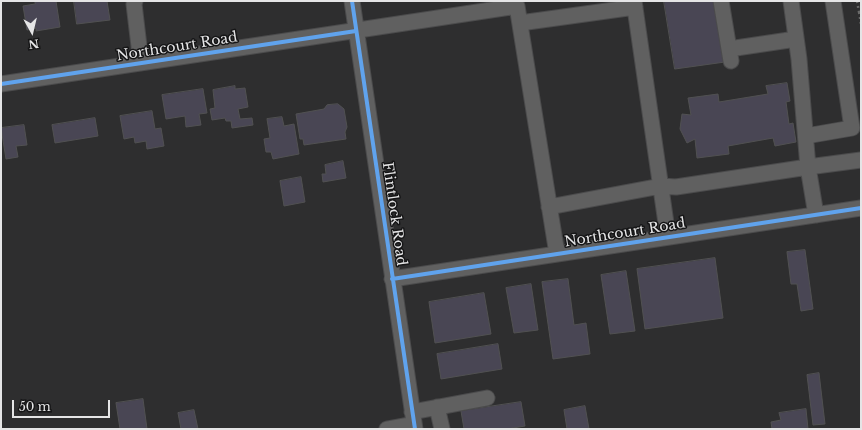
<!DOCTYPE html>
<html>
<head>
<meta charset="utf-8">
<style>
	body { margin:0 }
	#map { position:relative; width:862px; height:430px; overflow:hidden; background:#2e2e2f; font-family:"Libre Baskerville",serif }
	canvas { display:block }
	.frame { position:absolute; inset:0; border:2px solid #e5e5e6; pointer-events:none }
	.north { position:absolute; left:12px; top:12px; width:40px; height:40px; -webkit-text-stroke:3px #161617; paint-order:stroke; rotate:172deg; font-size:11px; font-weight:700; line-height:16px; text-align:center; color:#e5e5e6 }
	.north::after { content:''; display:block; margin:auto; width:14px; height:18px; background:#e5e5e6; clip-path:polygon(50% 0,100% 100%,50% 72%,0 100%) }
	.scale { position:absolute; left:12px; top:400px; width:98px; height:18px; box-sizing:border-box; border:2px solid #e5e5e6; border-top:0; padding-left:5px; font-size:12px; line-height:14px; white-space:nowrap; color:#e5e5e6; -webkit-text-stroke:3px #161617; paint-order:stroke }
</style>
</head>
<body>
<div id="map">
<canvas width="862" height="430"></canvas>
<div class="frame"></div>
<div class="north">N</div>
<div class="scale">50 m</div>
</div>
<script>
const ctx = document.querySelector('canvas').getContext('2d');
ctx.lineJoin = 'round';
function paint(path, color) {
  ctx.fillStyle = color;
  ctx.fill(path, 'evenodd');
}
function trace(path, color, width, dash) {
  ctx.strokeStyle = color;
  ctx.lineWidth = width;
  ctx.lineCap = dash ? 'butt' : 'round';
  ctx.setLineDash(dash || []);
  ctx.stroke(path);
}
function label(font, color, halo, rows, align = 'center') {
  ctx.font = font + ' "Libre Baskerville",serif';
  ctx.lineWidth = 3;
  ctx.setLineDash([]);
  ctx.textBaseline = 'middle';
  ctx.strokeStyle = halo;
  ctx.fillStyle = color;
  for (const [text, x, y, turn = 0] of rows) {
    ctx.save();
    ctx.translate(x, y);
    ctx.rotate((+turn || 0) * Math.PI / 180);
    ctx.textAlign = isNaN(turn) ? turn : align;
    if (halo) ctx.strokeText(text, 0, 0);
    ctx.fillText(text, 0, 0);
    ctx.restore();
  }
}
const building = new Path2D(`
	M35,1H56L60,27L36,31V28L27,30L23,6L35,4Z
	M74,1H107L110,20L77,24Z
	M664,1H716L725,62L675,69Z
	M787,83L790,101L786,102L789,124L793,123L796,142L775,146L773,138L728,146L729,154L697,158L695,139L687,143L680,129L682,114L691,115L688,98L718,94L719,102L768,94L766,86Z
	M235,86V89L245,88L248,107L238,109L240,119L252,118L253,125L232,128L231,121H226L225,118L212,120L210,109L215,108L213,90Z
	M203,89L207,113L199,114L201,125L186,127L185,116L166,119L162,95Z
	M338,104L344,109L347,127L345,132L346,139L304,145L303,139H300L296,114L324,109L327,105Z
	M152,111L155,129L161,128L164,146L147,149L146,141L135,143L134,137L124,139L120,116Z
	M282,117L284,126L294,124L299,154L273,159L271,152H266L264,139L270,138L267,119Z
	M95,118L98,136L55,143L52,125Z
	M24,125L27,145L16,146L18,157L6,159L1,128Z
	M343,161L346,178L323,182L322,174H326L325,165Z
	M301,177L305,202L284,206L280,181Z
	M805,250L813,309L801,311L797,284H791L787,252Z
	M715,258L723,318L645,329L637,269Z
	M626,271L635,331L610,334L601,275Z
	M568,279L574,325L586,323L590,354L553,359L542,282Z
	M531,284L538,330L514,333L506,288Z
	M484,293L491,334L435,343L429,302Z
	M498,344L502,369L441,379L437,354Z
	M819,373L825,424L813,425L807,375Z
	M143,399L147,429H120L116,403Z
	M521,402L525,426L507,429H464L461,411Z
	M585,406L589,429H567L564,410Z
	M806,409L808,429H772L771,422L781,420L779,413Z
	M194,410L198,429H181L178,413Z`);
paint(building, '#494654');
trace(building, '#515152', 1);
const minor = new Path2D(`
	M135,1L134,4L141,63
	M352,1L415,429
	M634,1L668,237
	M721,1L731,61
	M791,1L799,59L808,167L861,160
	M520,23L635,7
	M729,49L796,39
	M1,84L517,6L557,254
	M806,136L852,128L833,1
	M549,207L661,186L676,187L808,167L816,215
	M392,279L861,208
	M437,407L442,429
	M412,412L487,398
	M387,429L414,424`);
trace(minor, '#4b4b4c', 17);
trace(new Path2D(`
	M857,1L859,12H861
	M859,12L861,24`), '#696969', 2.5, [2, 3]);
trace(minor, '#606060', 15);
trace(new Path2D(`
	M352,1L415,429
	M1,84L356,31
	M392,279L861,208`), '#60a3ed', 4);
label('14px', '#e5e5e6', '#161617', [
	["Northcourt Road",177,47,-9],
	["Flintlock Road",394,214,82],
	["Northcourt Road",625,233,-9]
]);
</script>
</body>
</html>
